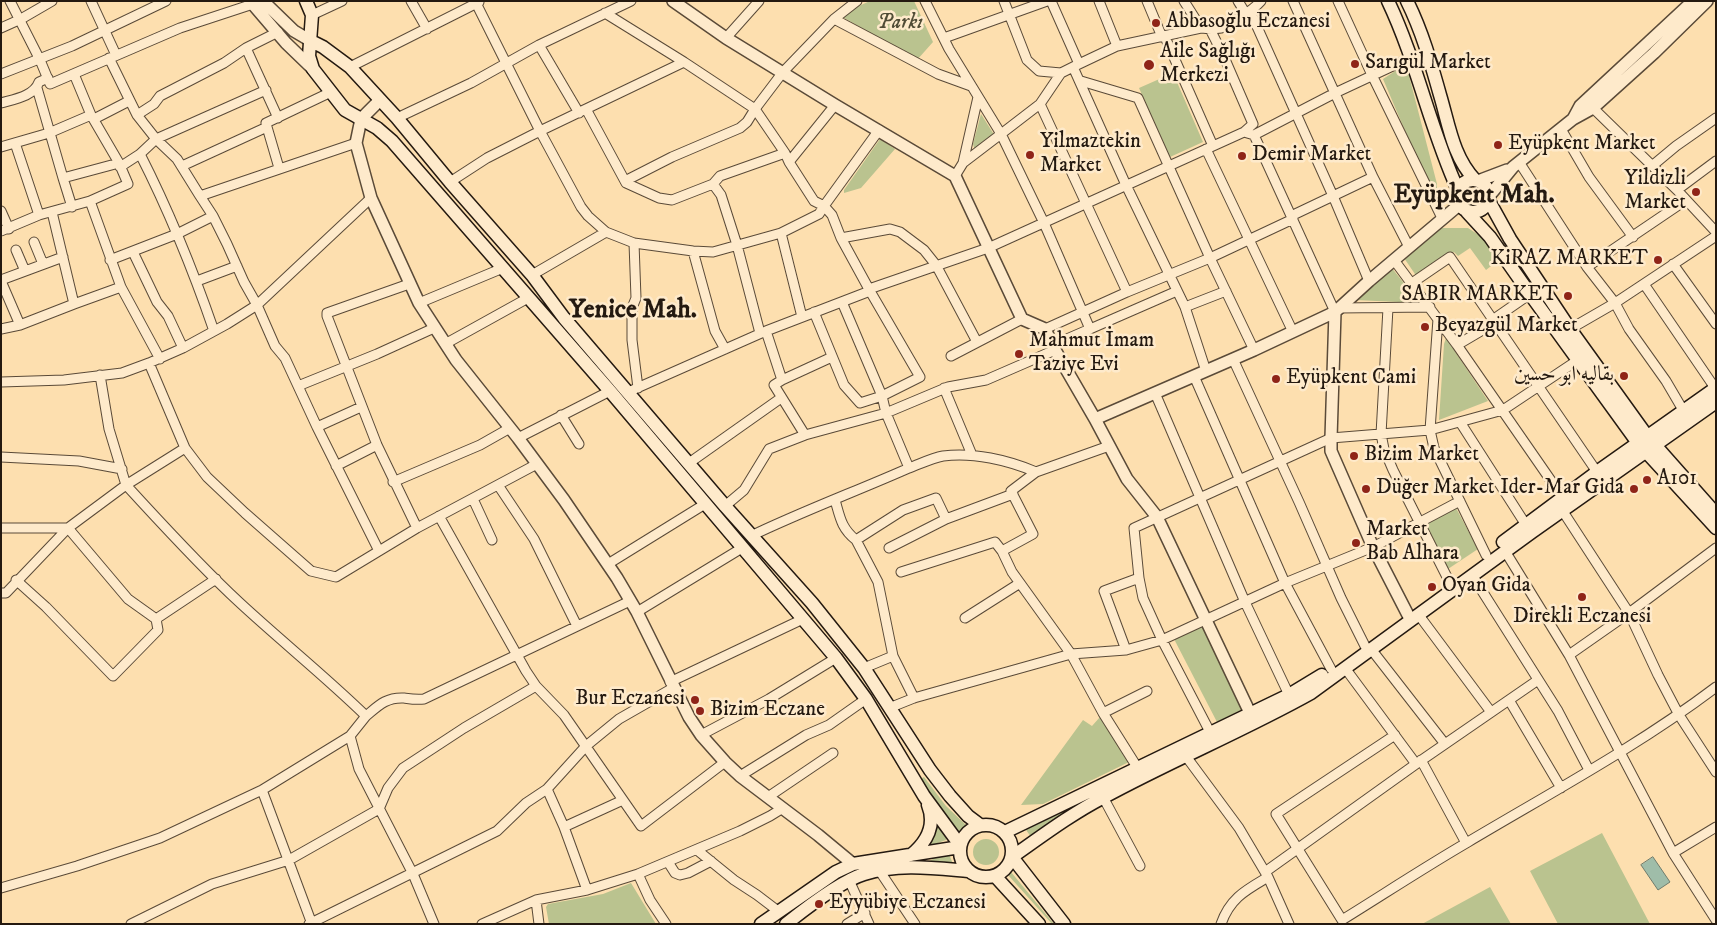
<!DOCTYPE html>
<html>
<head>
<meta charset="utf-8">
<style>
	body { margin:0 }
	#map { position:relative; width:1717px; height:925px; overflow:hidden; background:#fddfaf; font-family:"IM FELL DW Pica",serif }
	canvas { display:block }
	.frame { position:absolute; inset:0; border:2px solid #241910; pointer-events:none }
</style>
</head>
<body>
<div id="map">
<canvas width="1717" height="925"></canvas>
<div class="frame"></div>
</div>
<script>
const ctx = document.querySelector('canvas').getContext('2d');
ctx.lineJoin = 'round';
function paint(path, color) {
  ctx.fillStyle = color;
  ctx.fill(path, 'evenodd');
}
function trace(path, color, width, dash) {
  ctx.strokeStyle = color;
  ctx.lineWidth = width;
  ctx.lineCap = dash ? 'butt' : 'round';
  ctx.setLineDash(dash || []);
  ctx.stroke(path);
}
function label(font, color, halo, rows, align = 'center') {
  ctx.font = font + ' "IM FELL DW Pica",Amiri,serif';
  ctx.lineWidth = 5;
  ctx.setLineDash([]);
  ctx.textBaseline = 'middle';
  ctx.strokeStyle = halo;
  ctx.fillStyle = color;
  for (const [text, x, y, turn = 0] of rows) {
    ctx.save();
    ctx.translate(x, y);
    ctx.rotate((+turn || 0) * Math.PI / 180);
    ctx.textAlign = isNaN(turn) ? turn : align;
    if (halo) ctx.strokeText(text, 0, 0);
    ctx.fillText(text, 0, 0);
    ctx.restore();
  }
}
paint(new Path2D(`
	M870,1H914L933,42L917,60L839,15Z
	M1406,64L1437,184V188L1431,192L1383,79Z
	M1173,73L1203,142L1170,157L1139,88Z
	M981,114L995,136L975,151L973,144Z
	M880,139L895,149L861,188L844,193V190Z
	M1439,228H1468L1488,241L1500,259L1486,270L1470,248L1458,256L1454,252L1417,277L1404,258Z
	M1391,267L1420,303L1355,300Z
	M1446,338L1488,401L1439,420L1444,344Z
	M1456,508L1478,549L1448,569L1424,525Z
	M1203,625L1243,709L1217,722L1174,639Z
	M1100,717L1129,762L1043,804L1021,805L1083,720L1092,726Z
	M924,777L946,806L966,825L967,827L959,833L958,831L919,780Z
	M1075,802L1079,804L1031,837L1024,827Z
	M936,823L946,838V840L927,847Z
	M1602,833L1650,924H1558L1530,871Z
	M973 852a13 13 0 1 1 26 0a13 13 0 1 1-26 0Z
	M949,854L953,864L928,862L938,856Z
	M1011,872L1054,924H1052L1008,875L1009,873Z
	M631,883L656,924H549L546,907L548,904L603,894Z
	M1490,887L1511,924H1422Z`), '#bac38f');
const water = new Path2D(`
	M1653,857L1670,882L1658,890L1641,865Z`);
paint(water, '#9fbda9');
trace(water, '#6e7b6c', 1);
const minor = new Path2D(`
	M10,1L40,60L50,84L180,28L253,4
	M91,1L116,55
	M411,1L427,29
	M475,1L540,131L684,62L755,109L783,72L834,19L857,1
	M925,1L949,49L1001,134L1040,104L1127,292L1045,329
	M1004,1L1027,60L1039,71L1061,73
	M1051,1L1079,64
	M1099,1L1117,46
	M1147,1L1162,37
	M1184,1L1201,28
	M1238,1L1246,14
	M1293,1L1373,177
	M1338,1L1372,75L1442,218
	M1250,11L1333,196L1369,281
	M605,13L684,62
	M312,15L342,1
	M834,19L938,74L971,86
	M1,28L21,19L52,1
	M1210,29L1224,57L1253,124L1244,132
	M1165,37L1213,146
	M726,38L759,1
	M944,38L1047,1
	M539,45L579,113
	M246,48L278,118
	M109,58L137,115L156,139L266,90
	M350,67L479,2
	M1073,67L1126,185L1185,307L1206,371
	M1,74L72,46L166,1
	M1081,81L1138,98L1210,258L1254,350
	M37,88L63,178
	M1,103C15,99 34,96 39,82L48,78
	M1040,104L1061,73L1079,64L1117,46L1201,28C1208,29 1215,29 1221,28C1232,24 1253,10 1261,1
	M1593,108L1677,190L1716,232
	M586,109L626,183L659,198L672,200L713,184L720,176L785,153L789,162L835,105
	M137,115L154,104L160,96L224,63L246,48L278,32
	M397,118L471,83L539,45L631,1
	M94,119L129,101
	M267,127L279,168
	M1561,129L1589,177L1633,237
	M1254,135L1335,93L1412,57
	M15,143L39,215
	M356,143L200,196L213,216L227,244L244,282L257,305L275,346L285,358L317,427L379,551
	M1,147L49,133L91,115
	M1206,149L1293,332
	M140,154C169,211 193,270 214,331
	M789,162L814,201L824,206L879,130
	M1519,162L1587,267L1615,303L1629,329L1666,381L1683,410
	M963,163L978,97
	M182,166L267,127L266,123L331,92
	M1652,166L1676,146L1716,118
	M120,167L140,154L156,139L177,159L200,196
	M955,176L963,163L1001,134L1044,223L1090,329L1053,345
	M625,181L672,157L740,128L747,122L755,109L785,153
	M450,182L487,158L540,131L581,207L588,216L606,232L634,243L693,251L713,252L781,233
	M713,184L721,195L737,245L760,333
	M1677,190L1716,161
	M72,207L63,178L119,163
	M1,211L9,229
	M52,212L74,304L121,287L90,201
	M1291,216L1373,177L1409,247
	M1,231L39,215L90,201L128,184L119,163L91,115L74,74
	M841,238L890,229L900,232L924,250L936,265L977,342
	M34,242L43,264
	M634,243L636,298L632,308V340L638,388
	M16,250L25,271
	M693,251L715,331L725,349
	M133,252L157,302L168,316L183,348
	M110,260L177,234L213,216
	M1394,260L1457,345L1563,498
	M1673,264L1716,324
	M1587,267L1686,200
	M532,275L606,232
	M1,280L63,257
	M1,281L20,325
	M197,281L237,266
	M1412,283L1450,257L1597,472
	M409,284L327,313V316L377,445L417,528
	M1644,284L1715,388
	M121,287L160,359
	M869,289L988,248L1244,132L1254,135L1335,312
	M1127,292L1210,258L1293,219
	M842,302L882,396L886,413L909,468C920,464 932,458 943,456C973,452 1008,460 1036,472L1109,446
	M419,303L503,268
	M1185,307L1226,291
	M1339,308L1430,307
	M1388,308L1381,434L1384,449L1393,470L1450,583
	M802,317L781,233L819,214L824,206L832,215L841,238L870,291
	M1438,319L1430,430L1434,448L1486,555
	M1494,319L1530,294
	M1,329L20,325L74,304
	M1090,329L1177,291
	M1570,329L1615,303L1716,236
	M766,331L782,380L774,385L805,435
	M445,344L528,298
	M1457,345L1496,322
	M951,356L1022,319
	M1233,359L1299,502L1341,598L1365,646
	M149,363L185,448L207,477L245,513L311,571L336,577L417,528L537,464
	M1194,376L1285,583L1331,669
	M782,380L832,357
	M1,382L64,380L122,373L149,363L183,348L227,324L257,305L371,198
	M298,386L377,354L434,328
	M944,388L972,455
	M628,392L766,331L870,291L920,377L882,396L860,403L844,385L814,312
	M1155,393L1245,602L1289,695
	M561,415L579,444
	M1460,422L1526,525
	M317,427L361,407
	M518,438L610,391
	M1,457L79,461L122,469
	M689,463L781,398
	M336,466L377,445
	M1036,472L1011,491L1033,534L1002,551L1012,572L1071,654L1126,650L1162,640L1285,583L1373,547L1460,501
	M393,482L480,445L510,428
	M498,485L534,539L577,626
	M473,499L492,540
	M835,500C840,517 841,528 856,540
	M725,506L744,490L769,449L805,435L886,413L948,387L986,380L1055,350
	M1562,510L1629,613L1658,675L1679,715L1716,772
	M439,516L526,671L536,686L564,715L641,826L725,762
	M1,528H68L126,485L109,429L100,375
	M751,536C803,511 857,491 909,468
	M889,548L946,519
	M1505,551L1569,655L1673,853L1716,920
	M608,564L705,504
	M901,572L995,542L1002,551
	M1472,575L1558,711L1589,770
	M16,580L46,607L113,676L158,630L156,619
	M1,593H6L68,528L128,599L156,619L216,579
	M637,612L742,548
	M1418,614L1491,712
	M965,618L1020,583
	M1371,649L1445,744
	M1126,650L1104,591L1139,578
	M1569,655L1629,613L1716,548
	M893,656L914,698
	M864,668L893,656L878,582L856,540L903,510L936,498L946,519L1013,494
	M1345,668L1416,764
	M670,682L803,619
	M1509,700L1561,788
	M889,708L914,698L1071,654L1103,713L1137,767
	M1103,713L1147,691
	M366,716C378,706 386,697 404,698C411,699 417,700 424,699L630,601
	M1210,732L1162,640L1143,598L1139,578L1134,528L1331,438L1430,430L1503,410L1578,360
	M701,735L769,699L836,658
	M1395,735L1276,814L1342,920C1384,894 1425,867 1468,842C1552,792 1638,746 1716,687
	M350,736L359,769L413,874L434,924
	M1185,755L1239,828L1268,877C1246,890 1230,898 1221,924
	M1421,760L1466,843
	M740,776L806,735L829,725L866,699
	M547,789L564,827L623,800
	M262,790L312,924
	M768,797L833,753
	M1103,797L1140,866
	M564,827L587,890
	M697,850L734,880L757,895L778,911
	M1673,853L1716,827
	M668,862L675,873L680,875L688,873L711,861
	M879,870L915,924
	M1265,872L1416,764L1538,680
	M638,874L650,900L666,924
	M1268,877L1289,924
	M849,880L869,924
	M1,888L77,866L160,838L262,790L350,736L366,716C325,676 281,641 239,602C199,565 163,525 126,485L185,448
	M536,900L539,924
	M131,924L212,884L289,860L379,809L388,788L403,768L464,728L536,686
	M309,924L497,831L526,803L547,789L586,746L619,719L673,688
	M482,924L536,900L587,890L638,874L740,831L770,816L783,808
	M847,924L865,913`);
const tertiary = new Path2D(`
	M250,1L286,43L313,69
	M263,1L294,31L311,41
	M673,1L726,38L835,105L955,176L1022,319L1045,329L1055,350L1095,419
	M380,100L361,119L356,143L371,198L419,303L456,360L518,438L564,500L617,578L637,612L689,717L701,735L725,762L740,776L818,835L853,864
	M1573,119L1580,106L1693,1
	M1478,181L1507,170
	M1490,195L1513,167L1573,119L1593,108L1654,53L1707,1
	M1408,615L1373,547L1331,451V438L1335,312L1369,281L1459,205
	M1250,713L1157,517L1127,479L1095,419L1254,350L1335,312`);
const secondary = new Path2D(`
	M306,1L312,15L309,56L313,69L345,110L377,128L392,141L610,391L836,658L866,699L924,796L960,845
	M1388,1C1417,62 1430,129 1458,190
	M1407,1C1422,31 1431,63 1440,95C1449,125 1453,157 1475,180
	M311,41L323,47L350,67L397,118L450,182L532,275L564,318L725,506L812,603L864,668L930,770L950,796L968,816L980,825
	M1457 196a16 16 0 1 1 32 0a16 16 0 1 1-32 0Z
	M1489,201L1510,239L1570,329L1647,436L1716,514
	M1467,212L1490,237L1530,294L1638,443L1716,528
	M1503,542L1597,472L1716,388
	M960 851a26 26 0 1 1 52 0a26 26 0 1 1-52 0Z
	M1005,832L1289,695L1322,675
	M911,855C927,842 936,825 928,805
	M995,876L1039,924
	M761,924L836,872L853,864L960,847
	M786,924C806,908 841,881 864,874C898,863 934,868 968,871
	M1064,924L1012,857C1042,836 1071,814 1104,797C1172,760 1243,731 1311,693L1532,532L1716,402`);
trace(minor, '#5a4a38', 11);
trace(tertiary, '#5a4a38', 14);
trace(secondary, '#241910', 15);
trace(minor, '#feeacb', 9);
trace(tertiary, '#feeacb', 11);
trace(secondary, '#feeacb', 12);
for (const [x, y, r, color] of [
	[1156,23,5,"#8f2418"],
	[1355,64,5,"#8f2418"],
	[1149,65,6,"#8f2418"],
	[1498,145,5,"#8f2418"],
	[1030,155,5,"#8f2418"],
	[1242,156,5,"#8f2418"],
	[1696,192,5,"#8f2418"],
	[1658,260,5,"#8f2418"],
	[1568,296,5,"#8f2418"],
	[1425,327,5,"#8f2418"],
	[1019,354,5,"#8f2418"],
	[1624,376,5,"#8f2418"],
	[1276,379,5,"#8f2418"],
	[1354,456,5,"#8f2418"],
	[1647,480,5,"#8f2418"],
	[1366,489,5,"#8f2418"],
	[1634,489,5,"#8f2418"],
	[1356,543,5,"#8f2418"],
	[1432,587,5,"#8f2418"],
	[1582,597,5,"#8f2418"],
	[695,700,5,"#8f2418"],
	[700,711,5,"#8f2418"],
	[819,904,5,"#8f2418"]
]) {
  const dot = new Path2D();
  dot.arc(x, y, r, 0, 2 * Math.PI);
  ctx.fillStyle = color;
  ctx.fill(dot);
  trace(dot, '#feeacb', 2);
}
label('21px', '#241910', '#feeacb', [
	["Abbasoğlu Eczanesi",1166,23],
	["Aile Sağlığı",1160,53],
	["Merkezi",1160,77],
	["Sarıgül Market",1365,64],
	["Yilmaztekin",1040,143],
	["Market",1040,167],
	["Eyüpkent Market",1508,145],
	["Demir Market",1252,156],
	["Yildizli",1686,180,"right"],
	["Market",1686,204,"right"],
	["KiRAZ MARKET",1648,260,"right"],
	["SABIR MARKET",1558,296,"right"],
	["Beyazgül Market",1435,327],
	["Mahmut İmam",1029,342],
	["Taziye Evi",1029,366],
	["بقاليه ابو حسين",1614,376,"right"],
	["Eyüpkent Cami",1286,379],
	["Bizim Market",1364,456],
	["A101",1657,480],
	["Düğer Market",1376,489],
	["Ider-Mar Gida",1624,489,"right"],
	["Market",1366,531],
	["Bab Alhara",1366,555],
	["Oyan Gida",1442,587],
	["Direkli Eczanesi",1582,618,"center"],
	["Bur Eczanesi",685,700,"right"],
	["Bizim Eczane",710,711],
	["Eyyübiye Eczanesi",829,904]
], 'left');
label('italic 21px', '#514c36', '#feeacb', [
	["Parkı",900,24]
]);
label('bold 26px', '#241910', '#feeacb', [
	["Eyüpkent Mah.",1474,197],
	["Yenice Mah.",633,312]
]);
</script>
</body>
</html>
